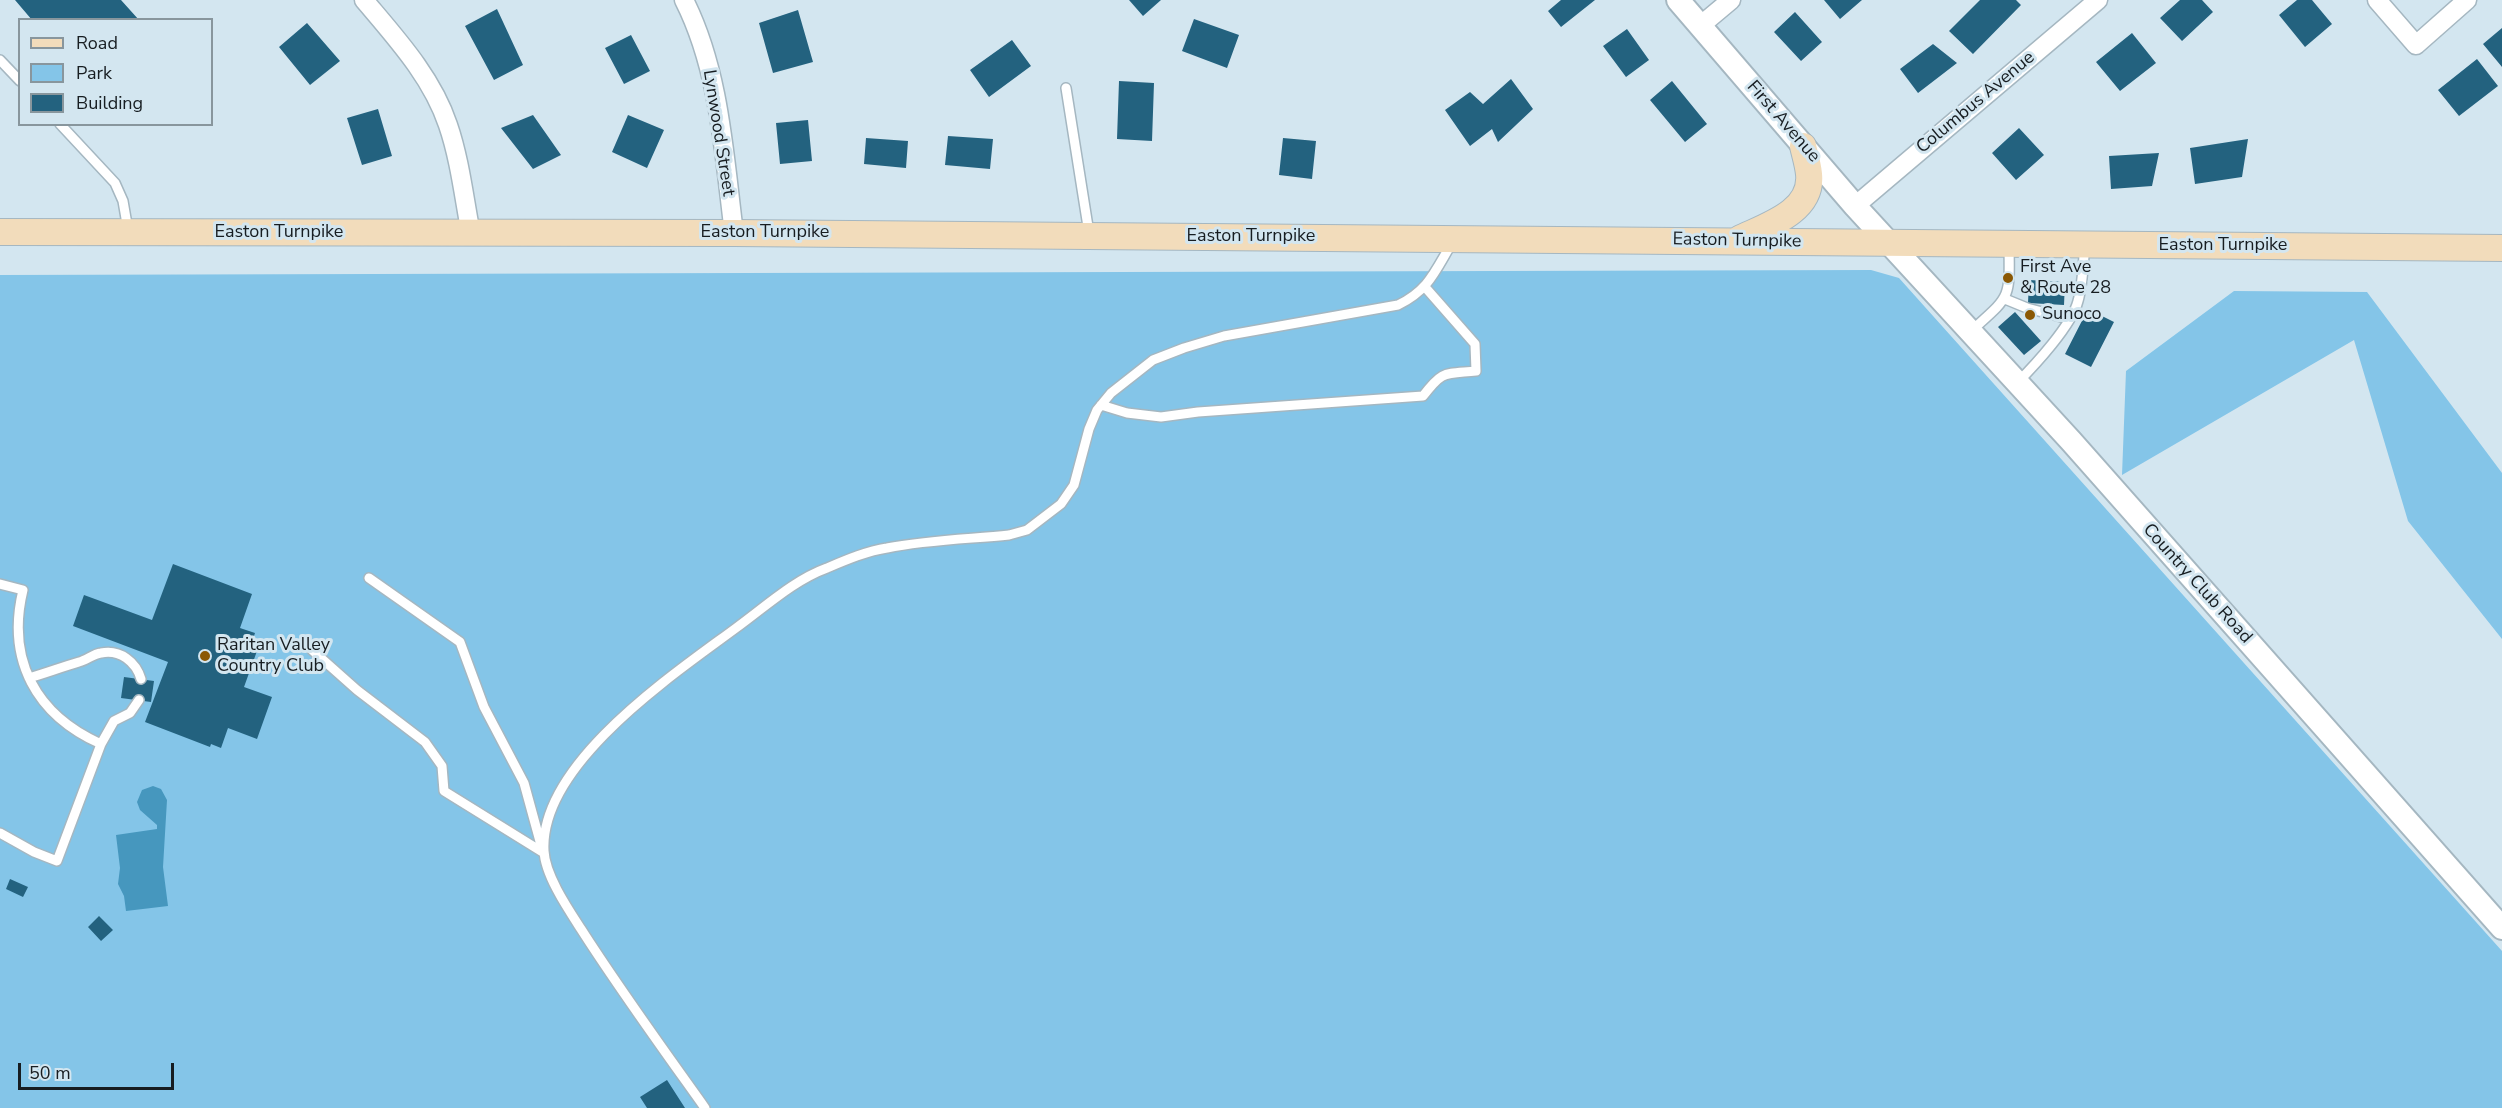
<!DOCTYPE html>
<html>
<head>
<meta charset="utf-8">
<style>
	body { margin:0 }
	#map { position:relative; width:2502px; height:1108px; overflow:hidden; background:#d3e6f0; font-family:"Nunito Sans",sans-serif }
	canvas { display:block }
	.legend { position:absolute; left:18px; top:18px; width:195px; height:108px; box-sizing:border-box; background:#d3e6f0; border:2px solid #88969d; margin:0; padding:8px 10px; list-style:none; font-size:18px; color:#171d21 }
	.legend li { display:flex; align-items:center; gap:12px; height:30px }
	.legend b { width:30px; border:2px solid #88969d }
	.scale { position:absolute; left:18px; top:1063px; width:156px; height:27px; box-sizing:border-box; border:3px solid #171d21; border-top:0; padding-left:8px; font-size:18px; line-height:21px; white-space:nowrap; color:#171d21; -webkit-text-stroke:4px #d3e6f0; paint-order:stroke }
</style>
</head>
<body>
<div id="map">
<canvas width="2502" height="1108"></canvas>
<ul class="legend">
<li><b style="height:8px;background:#f2dcbb"></b>Road</li>
<li><b style="height:16px;background:#84c5e8"></b>Park</li>
<li><b style="height:16px;background:#23627f"></b>Building</li>
</ul>
<div class="scale">50 m</div>
</div>
<script>
const ctx = document.querySelector('canvas').getContext('2d');
ctx.lineJoin = 'round';
function paint(path, color) {
  ctx.fillStyle = color;
  ctx.fill(path, 'evenodd');
}
function trace(path, color, width, dash) {
  ctx.strokeStyle = color;
  ctx.lineWidth = width;
  ctx.lineCap = dash ? 'butt' : 'round';
  ctx.setLineDash(dash || []);
  ctx.stroke(path);
}
function label(font, color, halo, rows, align = 'center') {
  ctx.font = font + ' "Nunito Sans",sans-serif';
  ctx.lineWidth = 6;
  ctx.setLineDash([]);
  ctx.textBaseline = 'middle';
  ctx.strokeStyle = halo;
  ctx.fillStyle = color;
  for (const [text, x, y, turn = 0] of rows) {
    ctx.save();
    ctx.translate(x, y);
    ctx.rotate((+turn || 0) * Math.PI / 180);
    ctx.textAlign = isNaN(turn) ? turn : align;
    if (halo) ctx.strokeText(text, 0, 0);
    ctx.fillText(text, 0, 0);
    ctx.restore();
  }
}
paint(new Path2D(`
	M1871,270L1899,278L2502,951V1108H0V275Z
	M2234,291L2367,292L2502,473V639L2408,521L2354,340L2122,475L2126,371Z`), '#84c5e8');
paint(new Path2D(`
	M153,786L161,789L167,800L163,867L168,906L126,911L124,896L118,884L120,868L116,835L157,829V825L140,810L137,802L142,790Z`), '#4697be');
paint(new Path2D(`
	M15,0H121L139,20H32Z
	M1129,0H1161L1143,16Z
	M1561,0H1595L1561,27L1548,11Z
	M1824,0H1862L1840,19Z
	M1980,0H2016L2021,5L1973,54L1949,31Z
	M2180,0H2202L2213,12L2182,41L2160,18Z
	M2297,0H2312L2332,24L2305,47L2279,15Z
	M497,9L523,65L494,80L465,26Z
	M798,10L813,62L773,73L759,23Z
	M1795,12L1822,42L1801,61L1774,32Z
	M1194,19L1239,35L1227,68L1182,51Z
	M307,23L340,61L310,85L279,47Z
	M2502,28V67L2483,44Z
	M1627,29L1649,60L1626,77L1603,46Z
	M2132,33L2156,63L2120,91L2096,62Z
	M631,35L650,71L624,84L605,48Z
	M1012,40L1031,66L989,97L970,70Z
	M1933,44L1957,63L1918,93L1900,69Z
	M2477,59L2498,86L2459,116L2438,90Z
	M1511,79L1533,109L1498,142L1492,129L1470,146L1445,110L1470,92L1483,104Z
	M1119,81L1154,83L1152,141L1117,139Z
	M1672,81L1707,124L1685,142L1650,100Z
	M378,109L392,156L362,165L347,118Z
	M533,115L561,155L533,169L501,128Z
	M628,115L664,130L647,168L612,152Z
	M808,120L812,161L780,164L776,123Z
	M2019,128L2044,155L2016,180L1992,153Z
	M948,136L993,139L990,169L945,165Z
	M866,138L908,141L906,168L864,164Z
	M1283,138L1316,141L1312,179L1279,175Z
	M2248,139L2242,177L2195,184L2190,148Z
	M2159,153L2152,186L2111,189L2109,156Z
	M2029,280L2065,282L2064,305L2028,303Z
	M2088,309L2114,322L2091,367L2065,354Z
	M2015,312L2041,341L2024,355L1998,327Z
	M173,564L252,594L240,628L255,633L250,648L257,651L244,687L272,697L257,739L228,728L221,748L211,744L210,747L145,722L168,662L73,626L84,595L152,620Z
	M124,677L154,681L151,702L121,698Z
	M10,879L28,887L23,897L6,889Z
	M99,916L113,930L101,941L88,927Z
	M667,1080L685,1108H647L640,1097Z`), '#23627f');
const service = new Path2D(`
	M0,60L20,81
	M1066,88L1089,233
	M60,124L115,183L123,201L128,230
	M2005,299L2027,308L2069,319
	M1971,331C2010,296 2010,300 2009,247
	M2017,383C2035,365 2072,325 2078,301C2083,284 2083,263 2085,245
	M1101,405L1127,413L1161,417L1198,412L1423,396C1443,370 1444,374 1476,371L1475,344L1425,287
	M369,578L460,642L484,707L524,783L541,845
	M0,584L23,590C6,660 36,715 101,744L57,861L34,852L0,833
	M312,650L357,690L425,742L442,766L444,791L544,853
	M29,678C46,673 62,667 79,662C87,660 93,654 101,653C120,649 136,662 141,679
	M101,744L114,721L130,713L139,700
	M705,1108C663,1049 620,990 581,929C568,909 545,875 544,851C539,764 674,674 736,628C765,607 794,580 827,568C846,560 867,551 887,548C927,540 969,539 1009,535L1027,530L1061,504L1074,485L1089,429L1097,410L1111,393L1153,360L1184,348L1224,336L1398,305C1429,290 1435,271 1452,243`);
const minor = new Path2D(`
	M364,0C396,38 432,77 448,125C460,160 464,198 471,234
	M684,0C720,71 724,155 734,233
	M2377,0L2416,45L2467,0
	M1700,26L1731,0
	M1855,206L2098,0`);
const tertiary = new Path2D(`
	M1678,0L1855,206L2071,441L2502,928`);
const secondary = new Path2D(`
	M0,232L734,233L2502,248
	M1739,239C1766,226 1813,212 1809,174C1808,164 1805,155 1803,146`);
trace(service, '#a5b7c1', 12);
trace(minor, '#a5b7c1', 21);
trace(tertiary, '#a5b7c1', 26);
trace(secondary, '#a5b7c1', 28);
trace(service, '#fff', 9);
trace(minor, '#fff', 18);
trace(tertiary, '#fff', 22);
trace(secondary, '#f2dcbb', 26);
for (const [x, y, r, color] of [
	[2008,278,6,"#8b5804"],
	[2030,315,6,"#8b5804"],
	[205,656,6,"#8b5804"]
]) {
  const dot = new Path2D();
  dot.arc(x, y, r, 0, 2 * Math.PI);
  ctx.fillStyle = color;
  ctx.fill(dot);
  trace(dot, '#d3e6f0', 2);
}
label('18px', '#171d21', '#d3e6f0', [
	["Columbus Avenue",1976,103,-40],
	["First Avenue",1783,122,49],
	["Lynwood Street",718,133,81],
	["Easton Turnpike",279,233],
	["Easton Turnpike",765,233],
	["Easton Turnpike",1251,237],
	["Easton Turnpike",1737,241,1],
	["Easton Turnpike",2223,246],
	["Country Club Road",2197,584,48]
]);
label('18px', '#171d21', '#d3e6f0', [
	["First Ave",2020,268],
	["& Route 28",2020,289],
	["Sunoco",2042,315],
	["Raritan Valley",217,646],
	["Country Club",217,667]
], 'left');
</script>
</body>
</html>
